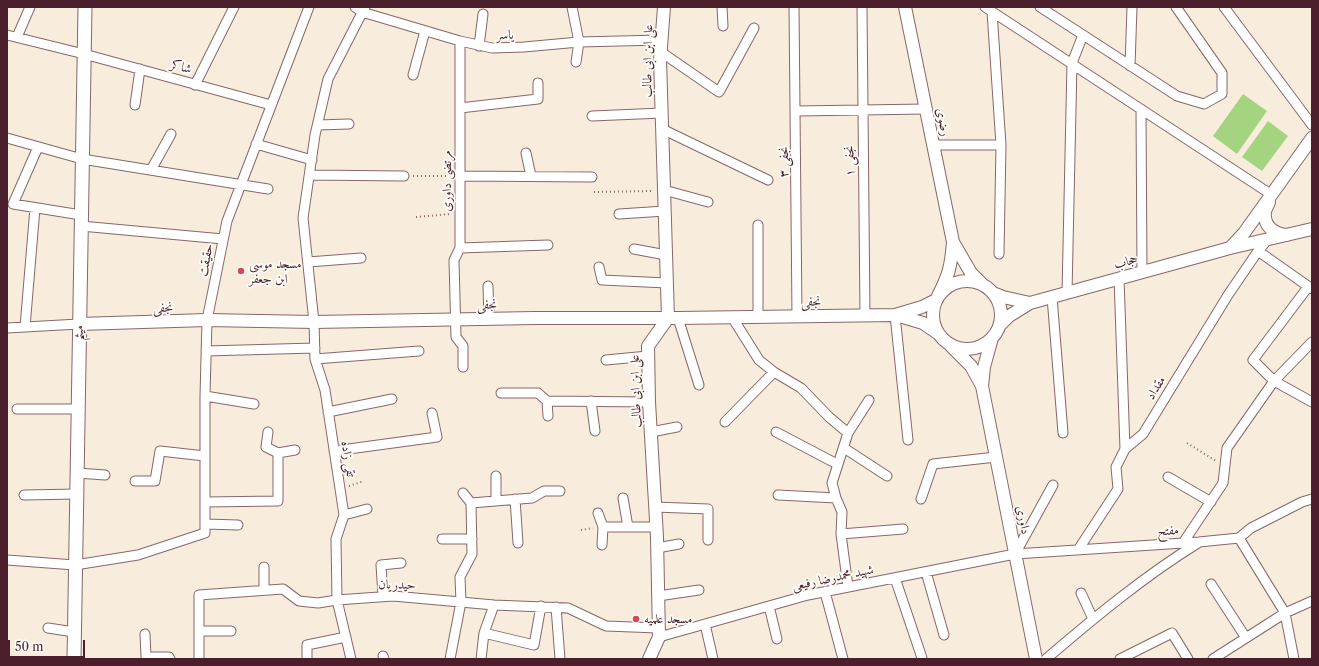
<!DOCTYPE html>
<html>
<head>
<meta charset="utf-8">
<style>
	body { margin:0 }
	#map { position:relative; width:1319px; height:666px; overflow:hidden; background:#f8eddc; font-family:"Libre Caslon Text",serif }
	canvas { display:block }
	.frame { position:absolute; inset:0; border:8px solid #4a1f2b; pointer-events:none }
	.scale { position:absolute; left:8px; top:640px; width:77px; height:18px; box-sizing:border-box; border:2px solid #4a1f2b; border-top:0; padding-left:5px; font-size:12px; line-height:14px; white-space:nowrap; color:#4a1f2b; -webkit-text-stroke:3px #fdfcf7; paint-order:stroke }
</style>
</head>
<body>
<div id="map">
<canvas width="1319" height="666"></canvas>
<div class="frame"></div>
<div class="scale">50 m</div>
</div>
<script>
const ctx = document.querySelector('canvas').getContext('2d');
ctx.lineJoin = 'round';
function paint(path, color) {
  ctx.fillStyle = color;
  ctx.fill(path, 'evenodd');
}
function trace(path, color, width, dash) {
  ctx.strokeStyle = color;
  ctx.lineWidth = width;
  ctx.lineCap = dash ? 'butt' : 'round';
  ctx.setLineDash(dash || []);
  ctx.stroke(path);
}
function label(font, color, halo, rows, align = 'center') {
  ctx.font = font + ' "Libre Caslon Text",Amiri,serif';
  ctx.lineWidth = 3.5;
  ctx.setLineDash([]);
  ctx.textBaseline = 'middle';
  ctx.strokeStyle = halo;
  ctx.fillStyle = color;
  for (const [text, x, y, turn = 0] of rows) {
    ctx.save();
    ctx.translate(x, y);
    ctx.rotate((+turn || 0) * Math.PI / 180);
    ctx.textAlign = isNaN(turn) ? turn : align;
    if (halo) ctx.strokeText(text, 0, 0);
    ctx.fillText(text, 0, 0);
    ctx.restore();
  }
}
paint(new Path2D(`
	M1243,94L1267,111L1237,154L1213,136Z
	M1268,121L1288,136L1262,171L1242,157Z`), '#a5d481');
const minor = new Path2D(`
	M355,7L362,12L460,41L492,48L524,47L579,42L661,40
	M572,7L579,42L576,62
	M722,7L723,26
	M794,7L797,316
	M862,7L865,315
	M985,7L1272,195
	M1040,7L1177,96L1204,104L1222,94V73L1176,7
	M1224,7L1312,125
	M992,12L1001,145L999,254
	M7,35L84,54L271,105
	M17,37L30,7
	M460,41V248L454,260L456,337L463,346V367
	M479,46L483,14
	M661,52L719,92L754,28
	M1130,66L1132,7
	M413,75L425,31
	M195,85L234,7
	M135,105L140,69
	M460,108L538,99V83
	M1141,109L1142,272
	M796,111L926,109
	M592,116L662,113
	M318,125L349,124
	M662,129L768,180
	M7,138L82,159L268,189
	M256,144L312,160
	M933,145H1001
	M38,147L13,204L81,215
	M526,153L531,176
	M151,170L171,134
	M310,175L404,176
	M460,176L592,177
	M664,190L708,202
	M619,214L665,211
	M758,225V317
	M81,226L223,239
	M460,248L548,245
	M634,249L666,255
	M1258,251L1312,289
	M308,262L361,258
	M599,267L602,280L667,283
	M1119,278L1125,449
	M488,286L489,319
	M1308,287L1253,360L1274,381L1312,402
	M1067,293L1072,63L1083,35
	M1052,297L1063,433
	M895,315L908,440
	M732,317L759,360L774,372L801,388L829,417L848,433L832,483L836,498L842,512L841,534L848,587
	M678,318L699,385
	M25,327L35,208
	M7,328L79,324
	M206,351L315,348
	M315,359L419,351
	M606,360L648,356
	M501,393H538L547,401L649,402
	M205,396L254,404
	M547,401L548,416
	M591,401L595,431
	M17,409H78
	M328,412L392,399
	M725,422L774,372
	M268,432L266,447L278,453
	M651,432L677,427
	M776,432L837,464
	M848,433L869,400
	M844,448L887,476
	M334,451L437,437L432,413
	M77,473L105,475
	M1168,477L1211,502
	M135,481H155L160,451L205,456
	M463,493L471,503
	M24,495L77,494
	M778,495L836,498
	M623,498L628,527
	M515,499L518,543
	M921,499L933,464L996,457
	M496,501V476
	M205,502L278,501V453L295,450
	M655,507L708,509V540
	M598,513L603,527H656
	M344,515L367,509
	M205,524L238,525
	M841,534L903,529
	M1239,538L1285,613L1294,659
	M442,539H472
	M1183,543L1223,483L1227,448L1274,381L1312,342
	M602,545L603,527
	M657,548L679,544
	M1078,550L1118,489L1116,467L1125,449L1143,434L1228,295L1258,251L1268,239
	M1015,554L1053,485
	M7,560L75,565L138,555L205,533V396L207,320L227,221L309,7
	M264,567V590
	M926,572L944,635
	M895,578L922,658
	M1211,584L1246,638
	M825,592L843,659
	M1081,593L1093,619
	M383,596L381,565L401,563
	M658,596L699,590
	M769,606L777,639
	M556,607L560,659
	M705,624L713,659
	M48,628L74,632
	M199,631H231
	M484,633L534,645L541,606
	M145,634L146,657H169L170,659
	M659,637L808,595L1015,554L1199,542L1239,538L1251,528L1302,502L1312,499
	M383,656L384,659
	M199,659V595L283,589L299,601L318,603L337,600L393,596L494,605L568,608L606,626L658,628
	M307,659V645L346,637
	M351,659L337,600L336,539L344,515L325,390L315,359L314,322L303,218L315,135L328,79L365,7
	M450,659L461,602L460,577L472,554L471,503L532,498L544,491H560
	M481,659L484,633L494,605
	M1046,659C1094,618 1143,577 1198,543
	M1120,659L1172,633L1188,659
	M1213,659L1285,613L1312,601`);
const tertiary = new Path2D(`
	M905,7L953,242C951,266 949,275 938,296
	M1269,202C1268,205 1266,208 1265,211C1263,226 1274,234 1287,235
	M953,242L971,273L982,284
	M1230,248L1244,233L1312,138
	M933 315a34 34 0 1 1 68 0a34 34 0 1 1-68 0Z
	M993,293L1003,297L1030,303
	M896,315L923,323L939,334
	M79,324L207,320L314,322L535,318H678L895,315L922,307L936,300
	M1000,325L1009,316L1030,303L1230,248L1312,229
	M992,338L984,367L982,386L1036,659
	M951,346L971,366L982,386
	M649,659L659,637L657,537L649,402L648,346L668,318L660,60L664,7`);
const secondary = new Path2D(`
	M74,659L85,7`);
trace(minor, '#876769', 11);
trace(tertiary, '#876769', 14);
trace(secondary, '#876769', 15);
trace(new Path2D(`
	M413,176H451
	M594,192L653,191
	M416,217L451,214
	M1187,443L1216,461
	M349,486L364,481
	M581,530L593,528`), '#876769', 2, [1, 3]);
trace(minor, '#fff', 9);
trace(tertiary, '#fff', 12);
trace(secondary, '#fff', 13);
for (const [x, y, r, color] of [
	[241,271,4,"#d1495b"],
	[636,619,4,"#d1495b"]
]) {
  const dot = new Path2D();
  dot.arc(x, y, r, 0, 2 * Math.PI);
  ctx.fillStyle = color;
  ctx.fill(dot);
  trace(dot, '#fdfcf7', 1.5);
}
label('13px', '#4a1f2b', '#fdfcf7', [
	["یاسر",505,35,-1],
	["علی ابن ابی طالب",648,61,-89],
	["شاکر",181,67,15],
	["رضوی",943,122,79],
	["نجفی ۱",850,161,-91],
	["نجفی ۳",784,162,-90],
	["مرتضی داوری",447,181,-90],
	["حقیقت",206,260,-79],
	["حجاب",1126,262,-15],
	["نجفی",811,302,-1],
	["نجفی",487,305,-1],
	["نجفی",163,308,-2],
	["میثم",79,333,-89],
	["مقداد",1156,388,-59],
	["علی ابن ابی طالب",636,391,-92],
	["تقی زاده",348,459,81],
	["داوری",1023,520,79],
	["مفتح",1168,531,-4],
	["شهید محمدرضا رفیعی",833,578,-12],
	["حیدریان",397,585,1]
]);
label('13px', '#4a1f2b', '#fdfcf7', [
	["مسجد موسی",249,264],
	["ابن جعفر",249,279],
	["مسجد علمیه",644,619]
], 'left');
</script>
</body>
</html>
